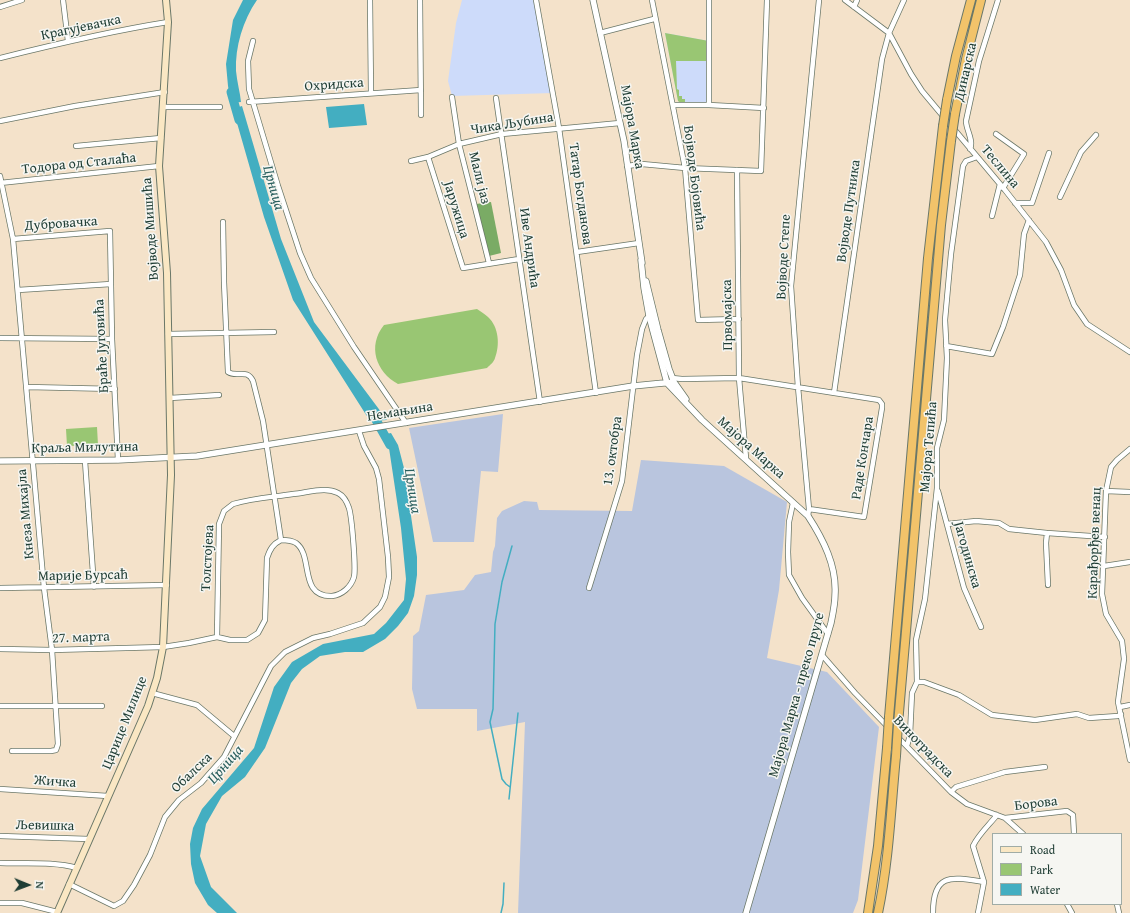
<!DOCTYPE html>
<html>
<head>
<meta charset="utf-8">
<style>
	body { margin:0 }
	#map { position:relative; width:1130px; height:913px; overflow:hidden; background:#f4e2ca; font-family:"Gentium Book Plus",serif }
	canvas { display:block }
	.legend { position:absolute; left:992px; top:833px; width:130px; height:72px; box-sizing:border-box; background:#f6f6f2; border:1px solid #a0aca6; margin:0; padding:5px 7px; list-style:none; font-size:12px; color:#1f3d34 }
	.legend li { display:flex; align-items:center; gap:8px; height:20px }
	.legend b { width:20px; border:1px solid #a0aca6 }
	.north { position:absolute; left:8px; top:865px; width:40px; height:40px; -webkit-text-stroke:3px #f6f6f2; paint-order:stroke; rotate:91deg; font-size:11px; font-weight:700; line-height:16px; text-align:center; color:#1f3d34 }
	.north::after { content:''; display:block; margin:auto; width:14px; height:18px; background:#1f3d34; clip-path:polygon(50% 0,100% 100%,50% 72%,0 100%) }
</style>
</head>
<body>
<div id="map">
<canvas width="1130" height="913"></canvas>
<ul class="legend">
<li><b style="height:5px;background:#fae7c3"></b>Road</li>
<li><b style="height:11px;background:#99c673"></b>Park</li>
<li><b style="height:11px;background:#43aec1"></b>Water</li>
</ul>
<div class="north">N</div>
</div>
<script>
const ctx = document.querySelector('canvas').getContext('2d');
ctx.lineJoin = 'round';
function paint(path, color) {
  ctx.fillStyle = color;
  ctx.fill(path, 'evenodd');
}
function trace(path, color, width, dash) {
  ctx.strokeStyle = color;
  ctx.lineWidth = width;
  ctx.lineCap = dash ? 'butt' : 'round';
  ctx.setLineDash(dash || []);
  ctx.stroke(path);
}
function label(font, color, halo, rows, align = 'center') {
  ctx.font = font + ' "Gentium Book Plus",serif';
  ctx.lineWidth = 3;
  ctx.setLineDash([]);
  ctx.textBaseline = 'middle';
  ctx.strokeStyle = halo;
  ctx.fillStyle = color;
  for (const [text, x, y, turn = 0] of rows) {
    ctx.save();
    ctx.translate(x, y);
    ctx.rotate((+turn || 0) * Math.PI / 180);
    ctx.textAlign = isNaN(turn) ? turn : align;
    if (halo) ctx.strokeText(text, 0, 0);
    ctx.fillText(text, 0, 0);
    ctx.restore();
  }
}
paint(new Path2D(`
	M462,0H536L553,93L452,96L448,81L456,23Z
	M665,33L709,41V103L682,104L678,101Z`), '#cddbfa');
paint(new Path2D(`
	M503,414L498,472L481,471L474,542H433L409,428Z
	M641,460L724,466L787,502L779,590L767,658L827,672L879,727L858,900L853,913H518L525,722L477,731V709H417L412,689L413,636L419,631L426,595L464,590L475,575L491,572L493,552L495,546L497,518L502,511L524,501L537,502L539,510L632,511Z`), '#b9c5de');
paint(new Path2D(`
	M665,33L709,41V61H676L677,89L679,90V96H682V99H685V104H682L678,101Z
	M477,309C481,312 485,314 488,317C499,327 500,345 495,358C494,362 490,365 487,368L398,384C376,372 367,346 384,325Z
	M97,427L98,445L67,446L66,429Z`), '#99c673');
paint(new Path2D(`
	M491,202L501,253L489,256L476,204Z`), '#7aab65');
paint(new Path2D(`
	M243,0H257C243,20 235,47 236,71C237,82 240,92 241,102L231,103L228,86L226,64L233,20Z
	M364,104L367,125L329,128L326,107Z
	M242,106L281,239L314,322L387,420L370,421L293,300L264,217L233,109Z
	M391,433L398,445L404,468L417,557V575L414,596L408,613L398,626L385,639L363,652H345L320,656L302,669L291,683L265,748L245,777L222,796L206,824L200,856L211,887L237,913H217L208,905L195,883L191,864L190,844L193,828L202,809L254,748L274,687L292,662L323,644L374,634L386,623L404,600L406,579L401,528L389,448L382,435Z`), '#43aec1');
trace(new Path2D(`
	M510,787L506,784L502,779L490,722L493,709L495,624L502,582L512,546
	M509,799L518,713
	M501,913L503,904L504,883`), '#43aec1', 1.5);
trace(new Path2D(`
	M231,92L239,120
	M371,411L390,445`), '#43aec1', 9);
const minor = new Path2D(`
	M63,0L68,41
	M370,0L371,93
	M420,0L421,115
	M536,0L559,128L596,393
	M652,0L685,168L698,320L739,319
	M845,0L889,33L911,74L922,91L1005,190L1046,242L1061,270L1074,305L1087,324L1130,352
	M0,7L22,0
	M854,7L857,0
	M600,33L654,19
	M253,41L248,61L249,89L278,186L300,253L311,278L354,347L406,423
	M0,58C56,44 111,31 168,22
	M452,97L459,144L489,263
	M496,98L540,402
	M249,102L421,90
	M673,105H709L764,108
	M709,105V0
	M164,107H220
	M0,121L75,106L165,92
	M996,134L1024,154L1003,188
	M76,146L161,138
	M970,149C974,140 966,130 966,121L979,61L998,0
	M428,157L463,268L519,259
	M411,161L428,157L459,144L502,134L620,123
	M627,166L642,164L685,168L761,171L767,0
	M737,170L739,378L746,458
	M0,176L13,239L44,588L52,650L58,744L56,750L51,751H12
	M0,183L159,166
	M1060,197L1081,152L1096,135
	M1015,203H1032L1049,153
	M992,216L1000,184
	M223,222L224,282L228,372C237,378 247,368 253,381L263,421L281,540
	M13,239L110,231L112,339L118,460
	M577,252L639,243
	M18,290L111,284
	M168,334L274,332
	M0,338L112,339
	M946,346L992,354L1003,327L1020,275L1024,234L1029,220
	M672,378L682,379L739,378L879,400L882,404V408L864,517L809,509
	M27,387L115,389
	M834,393L882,59L889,33L904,0
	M170,398L219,395
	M1130,449L1117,460L1111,467L1106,491L1102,594L1106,614L1122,641L1124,659L1118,702L1130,760
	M85,461L94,587
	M938,491L964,588L981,627
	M1106,491L1130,492
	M793,503L789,522L788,552L789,575L802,598L828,634
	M808,516L809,509L798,387L791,286L819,0
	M947,524L976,521L999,523L1009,529L1047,533L1105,537
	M1047,533L1046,543L1048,585
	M1104,566L1130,562
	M0,588L167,585
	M589,588L622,481L637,355L642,329L646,319L649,316
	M217,637L219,524L224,511L233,504C253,498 274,497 293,494C303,493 314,490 324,490C328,490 334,491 338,493C344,496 347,502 349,508C352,518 356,568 354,577C351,587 342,595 332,596C298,597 314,556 296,543C291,540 286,540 281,540
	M0,649L52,650L163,647L189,643L217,637L230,640H247L258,633L265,620L267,558C270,549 273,544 281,540
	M822,655L855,693L951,792L967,804L1005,818L1023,834
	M917,682H924L959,695L992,715L1035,720L1077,714L1089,718L1118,716L1121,714
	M152,693L197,705L234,736
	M0,706H102
	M1120,707L1130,705
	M907,746L910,735L912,693L917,682L916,640L925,599L937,488V448L944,420L947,358L945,320L951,254L963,166L966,161L977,157
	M0,789L108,796
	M951,792L956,787L1005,772L1045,767
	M1005,818L1067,811L1073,815L1074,834
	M0,836L89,839
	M0,863C25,864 53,861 77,868
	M69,884L114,906L123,901L134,885L150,855L165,817L179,800L201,783L224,757L271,666L285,652L313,638L330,634L363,623L380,607L385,597L389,577L388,557L379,479L376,468L364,446L359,431
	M0,903H22L57,912
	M1067,904L1072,913
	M1117,904L1119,913
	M933,913C933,872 952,877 984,882
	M978,913L984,882L973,846C978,835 989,825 997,815`);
const tertiary = new Path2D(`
	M593,0L624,141L642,263
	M641,260L644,288L649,316L667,383L702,420L808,516C823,539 837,566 835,595C835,604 833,613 831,623L746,913
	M646,281L658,330L669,369L674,382L686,399
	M0,461L118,460L197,456L633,386L674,382`);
const secondary = new Path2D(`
	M57,913L148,706L157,678L163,647L171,475L167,273L159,166L168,22L166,0`);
const motorway = new Path2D(`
	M947,100L956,56L971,0
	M955,114L966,59L981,0
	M889,717L928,258L943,126
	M898,724L941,225L951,141
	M868,913L878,846L887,748
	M878,913C889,861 891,808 896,756`);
trace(minor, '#6a7768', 6);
trace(tertiary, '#6a7768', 7);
trace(secondary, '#6a7768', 8);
trace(motorway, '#6a7768', 10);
trace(minor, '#fff', 4.5);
trace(tertiary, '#fff', 5.5);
trace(secondary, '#fae7c3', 6);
trace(motorway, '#f2c36a', 8);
const motorwayBridge = new Path2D(`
	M943,126L947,100
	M951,141L955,114
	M887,748L889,717
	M896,756L898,724`);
trace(motorwayBridge, '#6a7768', 10, []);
trace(motorwayBridge, '#f2c36a', 8);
label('14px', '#1f3d34', '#f6f6f2', [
	["Крагујевачка",81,28,-12],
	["Динарска",966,72,-77],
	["Охридска",334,85,-4],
	["Чика Љубина",512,124,-9],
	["Мајора Марка",632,127,80],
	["Тодора од Сталаћа",79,164,-6],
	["Теслина",1000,167,50],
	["Мали јаз",479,178,76],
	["Војводе Бојовића",694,178,83],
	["Татар Богданова",580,194,82],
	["Јаружица",456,210,73],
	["Војводе Путника",849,211,-82],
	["Дубровачка",61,224,-4],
	["Војводе Мишића",151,229,-94],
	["Иве Андрића",529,248,82],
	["Војводе Степе",784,257,-87],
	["Првомајска",728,315,-91],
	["Браће Југовића",102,346,-93],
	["Немањина",400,412,-9],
	["Мајора Тепића",929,447,-85],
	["Краља Милутина",85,448,-1],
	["Мајора Марка",751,448,42],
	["13. октобра",613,451,-82],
	["Раде Кончара",863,458,-81],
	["Кнеза Михајла",26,514,-95],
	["Карађорђев венац",1095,543,-88],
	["Јагодинска",967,555,74],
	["Толстојева",208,558,-87],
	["Марије Бурсаћ",83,576,-1],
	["27. марта",81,638,-2],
	["Мајора Марка - преко пруге",797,695,-74],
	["Царице Милице",125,723,-68],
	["Виноградска",923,747,46],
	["Обалска",192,773,-44],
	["Жичка",55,782,4],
	["Борова",1036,804,-7],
	["Љевишка",45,826,1]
]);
label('italic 15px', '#2a5f5e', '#f6f6f2', [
	["Црница",273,188,74],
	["Црница",412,491,81],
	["Црница",226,765,-49]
]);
</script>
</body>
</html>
